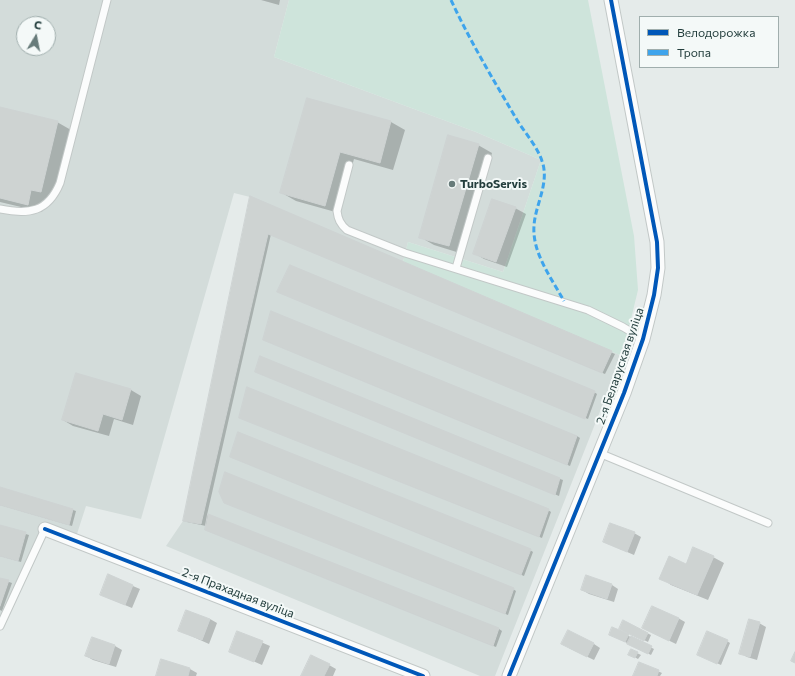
<!DOCTYPE html>
<html>
<head>
<meta charset="utf-8">
<style>
	body { margin:0 }
	#map { position:relative; width:795px; height:676px; overflow:hidden; background:#e5ebea; font-family:Commissioner,sans-serif }
	canvas { display:block }
	.legend { position:absolute; left:639px; top:16px; width:140px; height:52px; box-sizing:border-box; background:#f4f9f8; border:1px solid #a0aead; margin:0; padding:5px 7px; list-style:none; font-size:12px; color:#233e3d }
	.legend li { display:flex; align-items:center; gap:8px; height:20px }
	.legend b { width:20px; border:1px solid #a0aead }
	.north { position:absolute; left:16px; top:16px; width:40px; height:40px; box-sizing:border-box; background:#f4f9f8; border:1px solid #a0aead; border-radius:50%; rotate:10deg; font-size:11px; font-weight:700; line-height:16px; text-align:center; color:#233e3d }
	.north::after { content:''; display:block; margin:auto; width:14px; height:18px; background:#677b7a; clip-path:polygon(50% 0,100% 100%,50% 72%,0 100%) }
</style>
</head>
<body>
<div id="map">
<canvas width="795" height="676"></canvas>
<ul class="legend">
<li><b style="height:5px;background:#0057b8"></b>Велодорожка</li>
<li><b style="height:5px;background:#3ea4ec"></b>Тропа</li>
</ul>
<div class="north">С</div>
</div>
<script>
const ctx = document.querySelector('canvas').getContext('2d');
ctx.lineJoin = 'round';
function paint(path, color) {
  ctx.fillStyle = color;
  ctx.fill(path, 'evenodd');
}
function trace(path, color, width, dash) {
  ctx.strokeStyle = color;
  ctx.lineWidth = width;
  ctx.lineCap = dash ? 'butt' : 'round';
  ctx.setLineDash(dash || []);
  ctx.stroke(path);
}
function label(font, color, halo, rows, align = 'center') {
  ctx.font = font + ' Commissioner,sans-serif';
  ctx.lineWidth = 4;
  ctx.setLineDash([]);
  ctx.textBaseline = 'middle';
  ctx.strokeStyle = halo;
  ctx.fillStyle = color;
  for (const [text, x, y, turn = 0] of rows) {
    ctx.save();
    ctx.translate(x, y);
    ctx.rotate((+turn || 0) * Math.PI / 180);
    ctx.textAlign = isNaN(turn) ? turn : align;
    if (halo) ctx.strokeText(text, 0, 0);
    ctx.fillText(text, 0, 0);
    ctx.restore();
  }
}
paint(new Path2D(`
	M0,0H289L274,57L476,132L541,160L503,272L408,242L403,262L622,356L495,676H480L166,546L183,521L250,197L234,193L141,519L86,506L75,540L45,529L0,626ZM24,24H48V48H24Z`), '#d3dcda');
paint(new Path2D(`
	M289,0H588L634,236L638,290L622,356L403,262L408,242L503,272L541,160L476,132L274,57Z`), '#cee4db');
paint(new Path2D(`
	M261,0H280L279,5Z
	M308,99L391,122L405,130L393,170L354,159L339,213L296,201L282,193Z
	M0,108L57,122L71,130L54,200L45,198L42,212L0,202Z
	M478,145L492,153L463,254L434,245L420,237Z
	M250,198L615,354L605,374L271,234L207,515L499,629L502,631L496,647L209,531L206,526L187,522L184,521Z
	M515,208L526,214L507,267L484,259L474,253Z
	M282,293L594,392L597,394L588,419Z
	M267,341L577,436L580,438L570,466Z
	M259,373L560,479L563,480L559,496Z
	M131,390L141,396L133,425L114,419L109,436L73,426L63,420Z
	M244,419L548,510L551,512L542,538Z
	M234,458L530,550L533,552L524,576Z
	M0,488L73,510L76,511L72,526L0,505Z
	M229,504L513,589L516,591L508,615Z
	M0,526L29,535L21,562L0,556Z
	M634,533L641,537L634,555L604,542Z
	M713,557L724,563L708,600L671,585L661,578L687,565Z
	M109,576L140,589L132,608L108,598Z
	M0,579L12,583L2,611L0,610Z
	M612,585L618,589L614,602L589,594L582,590Z
	M678,618L685,622L676,644L643,628Z
	M210,619L217,623L209,644L180,631Z
	M624,622L651,635L648,642L624,630Z
	M759,623L766,627L757,660L747,657L740,653Z
	M613,628L654,649L651,655L613,636Z
	M238,632L270,646L262,665L230,651Z
	M93,638L115,646L122,650L116,667L93,660L86,656Z
	M727,641L730,643L721,665L701,656Z
	M594,644L600,648L594,660L569,648Z
	M631,650L641,655L638,659L629,654Z
	M640,663L662,673L660,676H634Z
	M329,665L336,669L333,676H302Z
	M190,669L197,673L196,676H157Z`), '#0003');
const building = new Path2D(`
	M307,98L391,121L380,163L340,152L325,206L280,193Z
	M0,107L58,121L41,192L31,190L28,205L0,198Z
	M448,135L479,144L449,246L419,238Z
	M250,196L612,351L602,373L268,234L201,524L183,521Z
	M492,199L516,207L496,262L473,254Z
	M290,265L595,391L585,419L277,292Z
	M271,311L577,436L567,465L263,340Z
	M260,356L560,478L555,495L255,372Z
	M76,373L131,389L122,420L103,414L98,431L62,420Z
	M247,387L549,509L539,537L239,418Z
	M238,432L531,549L521,575L230,457Z
	M225,472L514,588L505,614L224,503L219,492Z
	M0,487L73,509L69,525L0,505Z
	M208,514L499,628L493,646L205,530Z
	M610,523L635,532L627,552L603,542Z
	M0,525L26,532L18,561L0,556Z
	M693,547L714,556L697,595L659,579L669,556L686,564Z
	M108,574L133,585L125,605L100,595Z
	M586,575L612,584L607,599L581,590Z
	M0,578L9,580L0,606Z
	M652,606L679,618L669,641L642,628Z
	M186,610L210,619L202,640L178,631Z
	M749,619L760,622L750,657L739,654Z
	M623,620L648,633L644,641L619,629Z
	M612,627L629,634L625,642L609,635Z
	M568,630L594,643L587,657L561,644Z
	M237,631L263,641L254,662L229,652Z
	M707,631L728,640L717,664L697,655Z
	M631,636L652,646L648,654L627,644Z
	M92,637L115,645L109,664L85,656Z
	M631,649L638,652L635,658L628,655Z
	M795,652V663L791,661Z
	M311,655L330,664L324,676H301Z
	M161,659L190,668L188,676H156Z
	M639,662L659,670L657,676H633Z`);
paint(building, '#ced3d2');
trace(building, '#ced3d3', 1);
const service = new Path2D(`
	M349,165L337,211C338,219 340,224 347,230L405,253L588,310L623,327L643,339
	M0,209C29,215 48,212 60,183L107,0
	M456,268L488,158
	M599,453L768,523
	M0,626L45,529`);
const minor = new Path2D(`
	M45,529L423,676
	M509,676L624,393L643,339L654,295L658,268L657,242L611,0`);
trace(service, '#c2c8c7', 9);
trace(minor, '#c2c8c7', 15);
trace(service, '#fbfcfc', 7);
trace(minor, '#fbfcfc', 13);
trace(new Path2D(`
	M451,0C470,41 494,81 517,120C525,133 537,146 542,161C550,183 535,205 534,226C532,253 552,279 564,301`), '#3ea4ec', 3, [6, 3]);
trace(new Path2D(`
	M45,529L423,676
	M509,676L624,393L643,339L654,295L658,268L657,242L611,0`), '#0057b8', 4);
for (const [x, y, r, color] of [
	[452,184,4,"#677b7a"]
]) {
  const dot = new Path2D();
  dot.arc(x, y, r, 0, 2 * Math.PI);
  ctx.fillStyle = color;
  ctx.fill(dot);
  trace(dot, '#f4f9f8', 1.5);
}
label('bold 12px', '#233e3d', '#f4f9f8', [
	["TurboServis",460,184]
], 'left');
label('12px', '#233e3d', '#f4f9f8', [
	["2-я Беларуская вуліца",620,366,-71],
	["2-я Прахадная вуліца",238,593,21]
]);
</script>
</body>
</html>
